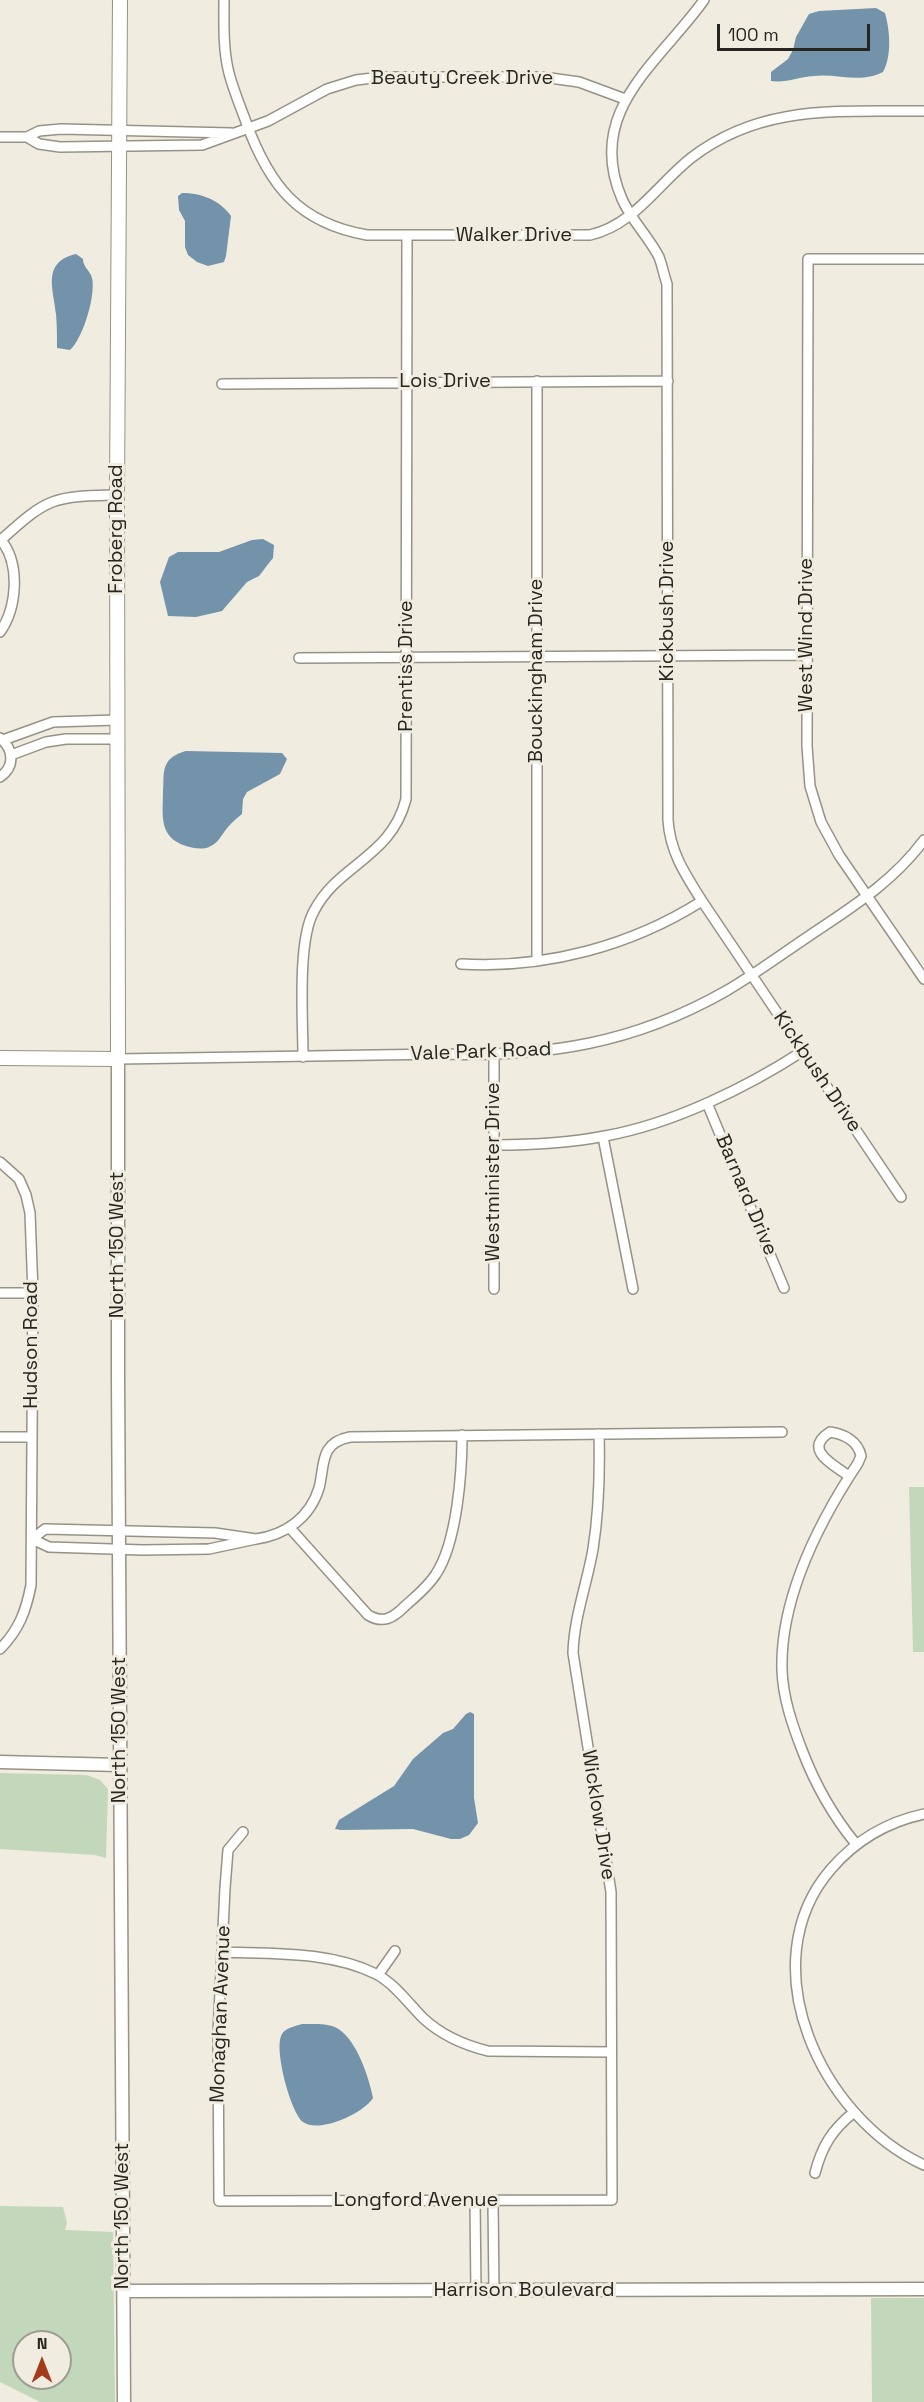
<!DOCTYPE html>
<html>
<head>
<meta charset="utf-8">
<style>
	body { margin:0 }
	#map { position:relative; width:924px; height:2402px; overflow:hidden; background:#f0ecdf; font-family:"Space Grotesk",sans-serif }
	canvas { display:block }
	.north { position:absolute; left:12px; top:2330px; width:60px; height:60px; box-sizing:border-box; background:#f0ecdf; border:2px solid #9f9c93; border-radius:50%; rotate:0deg; font-size:16px; font-weight:700; line-height:24px; text-align:center; color:#262520 }
	.north::after { content:''; display:block; margin:auto; width:21px; height:27px; background:#a43c1c; clip-path:polygon(50% 0,100% 100%,50% 72%,0 100%) }
	.scale { position:absolute; left:717px; top:24px; width:153px; height:27px; box-sizing:border-box; border:3px solid #262520; border-top:0; padding-left:8px; font-size:18px; line-height:21px; white-space:nowrap; color:#262520; -webkit-text-stroke:4px #f0ecdf; paint-order:stroke }
</style>
</head>
<body>
<div id="map">
<canvas width="924" height="2402"></canvas>
<div class="north">N</div>
<div class="scale">100 m</div>
</div>
<script>
const ctx = document.querySelector('canvas').getContext('2d');
ctx.lineJoin = 'round';
function paint(path, color) {
  ctx.fillStyle = color;
  ctx.fill(path, 'evenodd');
}
function trace(path, color, width, dash) {
  ctx.strokeStyle = color;
  ctx.lineWidth = width;
  ctx.lineCap = dash ? 'butt' : 'round';
  ctx.setLineDash(dash || []);
  ctx.stroke(path);
}
function label(font, color, halo, rows, align = 'center') {
  ctx.font = font + ' "Space Grotesk",sans-serif';
  ctx.lineWidth = 6;
  ctx.setLineDash([]);
  ctx.textBaseline = 'middle';
  ctx.strokeStyle = halo;
  ctx.fillStyle = color;
  for (const [text, x, y, turn = 0] of rows) {
    ctx.save();
    ctx.translate(x, y);
    ctx.rotate((+turn || 0) * Math.PI / 180);
    ctx.textAlign = isNaN(turn) ? turn : align;
    if (halo) ctx.strokeText(text, 0, 0);
    ctx.fillText(text, 0, 0);
    ctx.restore();
  }
}
paint(new Path2D(`
	M909,1487H924V1652H913Z
	M0,1773L86,1775L100,1780L108,1789L106,1858L95,1855L0,1849Z
	M0,2206L63,2207L67,2223L65,2230L113,2232L115,2402H40L0,2382ZM24,2342H60V2378H24Z
	M871,2298H924V2402H872Z`), '#c3d8bb');
paint(new Path2D(`
	M876,8L885,13C890,31 892,56 883,72C860,84 838,73 813,76C799,77 786,83 771,81V72L788,59L793,50L796,37L809,14L819,11Z
	M182,193C201,193 220,200 231,216L226,256L224,262L208,266L197,262L188,255L185,247V221L179,210L178,196Z
	M76,254L83,259C83,266 88,269 91,275C98,290 83,339 70,350L57,348C57,337 57,325 56,314C54,290 41,262 76,254Z
	M263,539L274,545L273,558L269,563L259,576L247,582L222,611L196,617L168,616L160,582L169,557L178,552H219L252,540Z
	M186,751L282,753L287,759L280,774L247,792L243,799L242,814C237,818 232,822 228,827C221,835 219,843 209,847C202,850 193,848 186,846C158,837 163,815 163,791C164,783 162,771 167,763C171,756 179,753 186,751Z
	M470,1712L474,1714V1798L478,1823L469,1835L460,1839H451L413,1829L341,1830L335,1829L339,1820L394,1786L413,1759L443,1733L453,1729L466,1714Z
	M302,2024C313,2024 325,2023 335,2027C356,2037 369,2077 373,2098C364,2113 319,2134 303,2122C291,2113 273,2048 282,2034C285,2028 296,2026 302,2024Z`), '#7393aa');
const minor = new Path2D(`
	M224,0C224,23 223,46 228,69C232,87 240,105 246,122C269,185 298,223 367,235H590C634,225 657,185 691,158C762,103 840,112 924,111
	M704,0C659,63 584,111 622,199C631,220 649,237 659,257C662,265 664,275 667,284L668,820C670,852 685,874 702,901L901,1197
	M0,137H27L39,144L60,147L202,145L268,121L327,89L356,80L381,77H543L579,82L625,99
	M27,137L39,131L61,129L231,133
	M924,259H808L807,746L810,786L821,822L839,855L924,979
	M222,384L668,381
	M0,539C21,563 17,608 0,632
	M1,540C48,497 54,496 117,495
	M299,658L807,655
	M0,738C14,749 15,767 0,777
	M3,740L53,722L117,720
	M11,755L46,742L66,739H117
	M537,961V381
	M461,964C545,969 631,946 702,901
	M494,1055V1289
	M303,1057C303,1020 297,941 314,911C338,864 391,858 406,799L407,237
	M118,1059L441,1054C546,1057 633,1044 726,991C755,974 782,954 809,936C852,907 893,882 924,840
	M707,1103L784,1288
	M603,1137L633,1289
	M495,1145C531,1145 569,1143 605,1136C672,1124 746,1088 803,1051
	M0,1162L19,1179L26,1195L30,1213L33,1293L31,1585C26,1611 19,1630 0,1649
	M0,1293H33
	M0,1437H31
	M849,1476C834,1465 802,1450 830,1432C844,1434 858,1441 861,1456L858,1463C819,1522 780,1598 782,1670C783,1698 792,1724 802,1750C815,1784 832,1815 856,1844
	M290,1528L368,1615C383,1624 393,1618 404,1607C415,1597 428,1587 436,1574C457,1542 462,1473 462,1435
	M45,1529L215,1533L256,1539L209,1549L143,1550L49,1547L32,1539Z
	M256,1539C285,1535 310,1518 319,1488C325,1465 319,1443 350,1437L782,1432
	M924,1814C887,1822 856,1840 831,1869C749,1964 821,2118 924,2165
	M243,1832L228,1850L225,1888L218,2034L219,2201L612,2200L611,1892L573,1653C574,1617 587,1584 593,1549C599,1511 600,1473 599,1434
	M222,1952C273,1954 330,1951 376,1974C395,1984 408,2003 423,2018C441,2035 464,2045 488,2051L611,2052
	M378,1975L395,1951
	M815,2173C822,2146 832,2130 853,2113
	M475,2202L476,2292
	M493,2202L494,2292`);
const tertiary = new Path2D(`
	M118,1059V1378L124,2402
	M0,1762L120,1765
	M124,2291L924,2289`);
const secondary = new Path2D(`
	M0,1058L118,1059L117,495L120,0`);
trace(minor, '#969386', 12);
trace(tertiary, '#969386', 15);
trace(secondary, '#969386', 16);
trace(minor, '#fff', 9);
trace(tertiary, '#fff', 12);
trace(secondary, '#fff', 14);
label('20px', '#262520', '#f0ecdf', [
	["Beauty Creek Drive",462,79],
	["Walker Drive",514,236],
	["Lois Drive",445,382],
	["Froberg Road",117,529,-90],
	["Kickbush Drive",668,611,-90],
	["West Wind Drive",807,635,-90],
	["Prentiss Drive",407,666,-90],
	["Bouckingham Drive",537,671,-90],
	["Vale Park Road",481,1052,-2],
	["Kickbush Drive",817,1072,56],
	["Westminister Drive",494,1172,-90],
	["Barnard Drive",746,1195,67],
	["North 150 West",118,1245,-90],
	["Hudson Road",32,1345,-90],
	["North 150 West",120,1730,-90],
	["Wicklow Drive",598,1815,81],
	["Monaghan Avenue",221,2014,-88],
	["Longford Avenue",416,2201],
	["North 150 West",123,2216,-90],
	["Harrison Boulevard",524,2291]
]);
</script>
</body>
</html>
